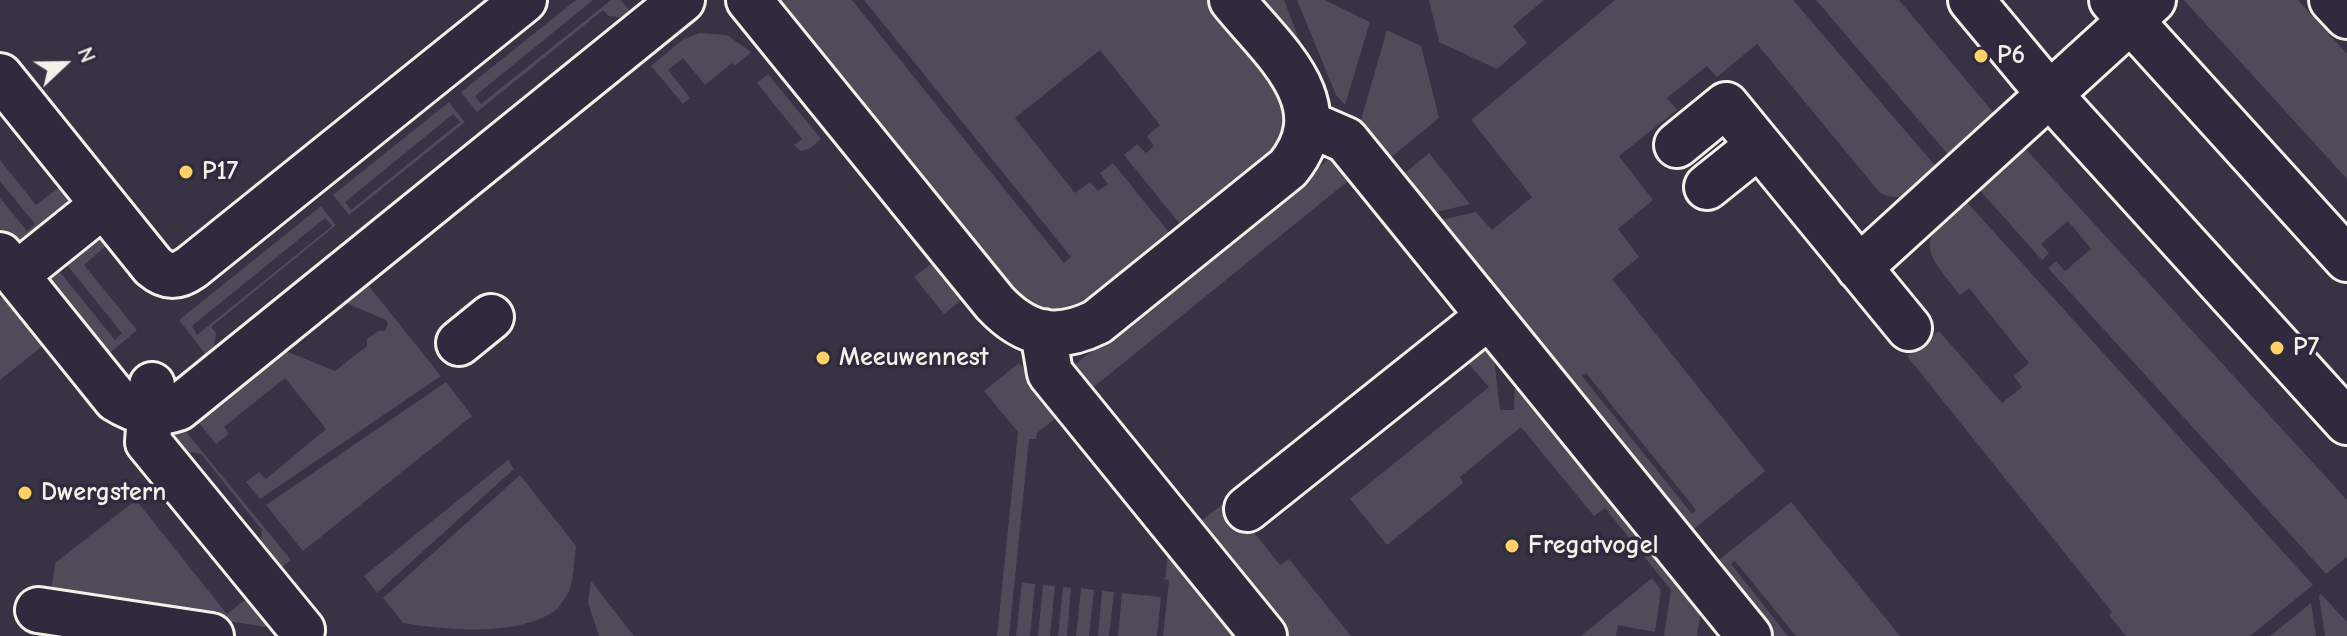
<!DOCTYPE html>
<html>
<head>
<meta charset="utf-8">
<style>
	body { margin:0 }
	#map { position:relative; width:2347px; height:636px; overflow:hidden; background:#373244; font-family:"Comic Neue",sans-serif }
	canvas { display:block }
	.north { position:absolute; left:24px; top:24px; width:80px; height:80px; -webkit-text-stroke:6px #2f2a3d; paint-order:stroke; rotate:68deg; font-size:22px; font-weight:700; line-height:32px; text-align:center; color:#f4f1e8 }
	.north::after { content:''; display:block; margin:auto; width:28px; height:36px; background:#f4f1e8; clip-path:polygon(50% 0,100% 100%,50% 72%,0 100%) }
</style>
</head>
<body>
<div id="map">
<canvas width="2347" height="636"></canvas>
<div class="north">N</div>
</div>
<script>
const ctx = document.querySelector('canvas').getContext('2d');
ctx.lineJoin = 'round';
function paint(path, color) {
  ctx.fillStyle = color;
  ctx.fill(path, 'evenodd');
}
function trace(path, color, width, dash) {
  ctx.strokeStyle = color;
  ctx.lineWidth = width;
  ctx.lineCap = dash ? 'butt' : 'round';
  ctx.setLineDash(dash || []);
  ctx.stroke(path);
}
function label(font, color, halo, rows, align = 'center') {
  ctx.font = font + ' "Comic Neue",sans-serif';
  ctx.lineWidth = 7;
  ctx.setLineDash([]);
  ctx.textBaseline = 'middle';
  ctx.strokeStyle = halo;
  ctx.fillStyle = color;
  for (const [text, x, y, turn = 0] of rows) {
    ctx.save();
    ctx.translate(x, y);
    ctx.rotate((+turn || 0) * Math.PI / 180);
    ctx.textAlign = isNaN(turn) ? turn : align;
    if (halo) ctx.strokeText(text, 0, 0);
    ctx.fillText(text, 0, 0);
    ctx.restore();
  }
}
paint(new Path2D(`
	M576,0H593L475,96L481,104L611,0H621L634,16L630,19L609,16L603,10L477,112L461,92Z
	M779,0H852L1064,263L1071,257L864,0H1207L1277,86L1285,116L1283,132L1275,151L1183,228L1124,155L1137,144L1146,153L1154,146L1147,136L1160,125L1100,50L1015,118L1075,193L1090,182L1098,191L1108,184L1100,173L1113,163L1172,236C1156,249 1139,263 1122,276C1087,303 1065,324 1020,300L785,13Z
	M1259,0H1284L1307,60Z
	M1297,0H1325L1370,22L1345,105L1336,95Z
	M1429,0H1544L1513,26L1527,43L1497,69L1439,42Z
	M1615,0H1793L1939,170C1921,185 1904,206 1880,193L1757,44L1717,77L1707,66L1667,98L1677,110L1619,156L1653,200L1618,229L1639,257L1612,279L1765,471L1689,533L1436,221L1476,212L1492,230L1532,197L1471,120ZM1586,373L1696,510L1692,514L1582,376Z
	M1816,0H1899L1997,117L1951,158Z
	M2184,0H2298L2347,54V179Z
	M1387,30L1421,46L1439,118L1389,159L1360,123Z
	M699,33L727,35L751,52L735,66L732,63L705,85L683,58L668,70L690,98L683,104L651,66L682,40Z
	M768,74L821,139L809,149L801,151L794,145L802,139L757,83Z
	M449,102L465,122L349,215L333,195ZM453,114L460,122L351,210L345,202Z
	M2023,146L2347,500V557L2326,574L2048,268L2056,261L2065,271L2091,249L2068,221L2041,244L2049,253L2042,260L1977,187Z
	M1429,153L1470,204L1429,214L1400,177Z
	M1334,155L1353,177L1090,390L1072,367Z
	M0,160L36,205L61,186L73,201L25,240L10,238L0,228V198L27,231L35,224L0,181Z
	M1964,199L2313,585L2250,636H2126L2109,615L2112,612L1907,356L1939,331L2002,403L2022,387L2014,376L2029,363L1969,288L1960,295C1921,246 1917,243 1964,199Z
	M321,206L336,225L211,327L216,333L213,356L209,359L179,320ZM325,218L332,226L197,335L192,326Z
	M100,235L107,245L84,265L137,330L104,358L49,285L50,275ZM67,265L122,333L115,340L60,272Z
	M936,260L965,297L944,314L914,277Z
	M365,281L441,376L260,499L246,482L259,472L266,479L326,429L285,378L224,427L229,434L216,444L195,418L281,349L335,371L367,346V339L378,331H385L388,323L386,320L346,303L345,299Z
	M6,294L46,343L0,380V298Z
	M1487,344L1497,355L1494,358L1500,410H1514L1515,382L1702,607L1697,636H1664L1671,590L1605,508L1594,516L1521,427L1460,477L1463,483L1387,545L1350,499L1489,387L1466,361Z
	M1019,363L1061,414L1037,433L1036,439H1029L1009,636H997L1018,432L984,391Z
	M446,382L472,416L303,551L266,505Z
	M183,428L291,560L277,571L259,550L262,530L201,454L179,450L170,438Z
	M508,460L514,469L377,593L364,576Z
	M520,475L576,546C574,560 574,576 570,589C567,596 561,604 556,610C520,636 451,631 403,623L383,598Z
	M136,500L227,614L250,596L269,625L265,627L51,592L55,563Z
	M1228,500L1280,565L1289,559L1351,636H1287L1197,524Z
	M1791,502L1900,636H1796L1735,561L1731,564L1788,636H1772L1714,564Z
	M1168,547L1240,636H1163L1169,580L1163,579L1166,576Z
	M1652,578L1661,590L1655,632L1618,625L1616,636H1581Z
	M591,581L634,636H599L588,603Z
	M1022,582L1035,584L1030,636H1016Z
	M1043,585L1055,586L1050,636H1038Z
	M1063,587L1071,588L1067,636H1058Z
	M1081,588L1094,590L1089,636H1076Z
	M1102,591L1114,592L1109,636H1098Z
	M1122,593L1161,597L1157,636H1118Z
	M2321,594L2347,622V636H2325L2319,596Z
	M2311,603L2316,636H2270Z`), '#504b59');
const minor = new Path2D(`
	M749,0L995,303C1026,336 1057,342 1097,322L1288,168C1341,103 1272,50 1232,0
	M1971,0L2050,95L2347,422
	M2112,0L2347,259
	M2332,0L2347,16
	M0,76L153,266C167,278 177,278 192,267L524,0
	M1309,124L1346,140L1749,636
	M1677,145L1726,105L1909,328
	M1707,187L1758,146
	M0,255L116,399C137,412 154,416 178,408L682,0
	M1859,268L2153,0
	M16,275L103,205
	M1043,332L1050,373L1264,636
	M459,343L491,317
	M152,385L148,442L302,630L301,636
	M1247,509L1489,316
	M38,610L211,636`);
trace(minor, '#f4f1e8', 50);
trace(minor, '#2f2a3d', 44);
for (const [x, y, r, color] of [
	[1981,56,8,"#ffd166"],
	[186,172,8,"#ffd166"],
	[2277,348,8,"#ffd166"],
	[823,358,8,"#ffd166"],
	[25,493,8,"#ffd166"],
	[1512,546,8,"#ffd166"]
]) {
  const dot = new Path2D();
  dot.arc(x, y, r, 0, 2 * Math.PI);
  ctx.fillStyle = color;
  ctx.fill(dot);
  trace(dot, '#2f2a3d', 3);
}
label('bold 26px', '#f4f1e8', '#2f2a3d', [
	["P6",1997,56],
	["P17",202,172],
	["P7",2293,348],
	["Meeuwennest",839,358],
	["Dwergstern",41,493],
	["Fregatvogel",1528,546]
], 'left');
</script>
</body>
</html>
